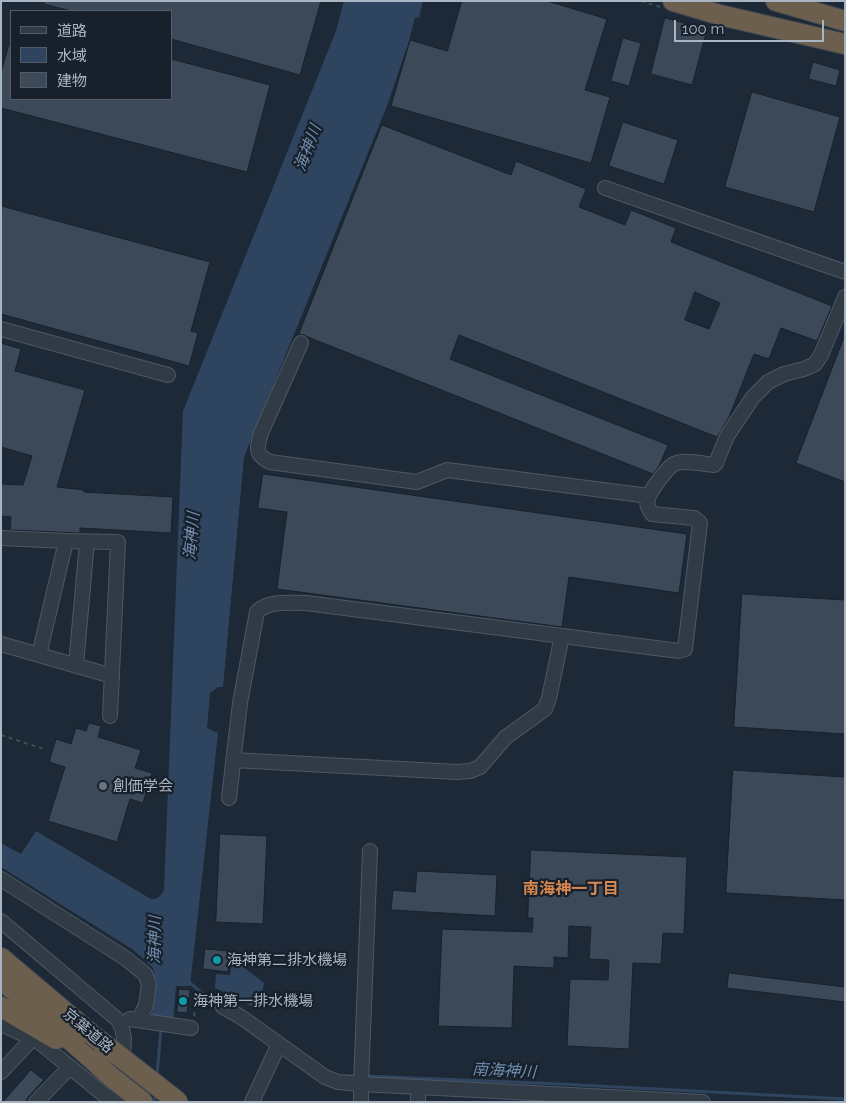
<!DOCTYPE html>
<html>
<head>
<meta charset="utf-8">
<style>
	body { margin:0 }
	#map { position:relative; width:846px; height:1103px; overflow:hidden; background:#1d2936; font-family:Raleway,"Noto Sans JP",sans-serif }
	canvas { display:block }
	.frame { position:absolute; inset:0; border:2px solid #aab5c4; pointer-events:none }
	.legend { position:absolute; left:10px; top:10px; width:162px; height:90px; box-sizing:border-box; background:#17202b; border:1px solid #525c68; margin:0; padding:6px 9px; list-style:none; font-size:15px; color:#aab5c4 }
	.legend li { display:flex; align-items:center; gap:10px; height:25px }
	.legend b { width:25px; border:1px solid #525c68 }
	.scale { position:absolute; left:674px; top:20px; width:150px; height:22px; box-sizing:border-box; border:2px solid #aab5c4; border-top:0; padding-left:6px; font-size:15px; line-height:18px; white-space:nowrap; color:#aab5c4; -webkit-text-stroke:4px #17202b; paint-order:stroke }
</style>
</head>
<body>
<div id="map">
<canvas width="846" height="1103"></canvas>
<div class="frame"></div>
<ul class="legend">
<li><b style="height:6px;background:#313b46"></b>道路</li>
<li><b style="height:14px;background:#2f455f"></b>水域</li>
<li><b style="height:14px;background:#3b4959"></b>建物</li>
</ul>
<div class="scale">100 m</div>
</div>
<script>
const ctx = document.querySelector('canvas').getContext('2d');
ctx.lineJoin = 'round';
function paint(path, color) {
  ctx.fillStyle = color;
  ctx.fill(path, 'evenodd');
}
function trace(path, color, width, dash) {
  ctx.strokeStyle = color;
  ctx.lineWidth = width;
  ctx.lineCap = dash ? 'butt' : 'round';
  ctx.setLineDash(dash || []);
  ctx.stroke(path);
}
function label(font, color, halo, rows, align = 'center') {
  ctx.font = font + ' Raleway,"Noto Sans JP",sans-serif';
  ctx.lineWidth = 4.5;
  ctx.setLineDash([]);
  ctx.textBaseline = 'middle';
  ctx.strokeStyle = halo;
  ctx.fillStyle = color;
  for (const [text, x, y, turn = 0] of rows) {
    ctx.save();
    ctx.translate(x, y);
    ctx.rotate((+turn || 0) * Math.PI / 180);
    ctx.textAlign = isNaN(turn) ? turn : align;
    if (halo) ctx.strokeText(text, 0, 0);
    ctx.fillText(text, 0, 0);
    ctx.restore();
  }
}
paint(new Path2D(`
	M344,1H423L419,18L415,17L409,41L387,106L244,457L223,687H218L210,693L207,728L218,733L190,986H176L173,1023L151,1020L156,988L153,968L147,962L132,949L1,867V843L21,854L36,831L151,899C157,900 162,895 164,890L183,411L336,31Z
	M233,959L264,983L258,1010L237,998L215,988L216,974L230,975Z`), '#2f455f');
trace(new Path2D(`
	M190,983L206,996L224,1003
	M157,1076L161,1028
	M343,1076H357
	M365,1076L560,1084L845,1099
	M154,1102L155,1092`), '#2f455f', 3);
const building = new Path2D(`
	M45,1H321L300,75L171,39V11H71L44,4Z
	M462,1H547L607,19L585,90L610,97L591,163L391,106L410,40L447,51Z
	M665,18L707,29L692,85L651,74Z
	M623,38L641,43L629,86L611,81Z
	M9,45H11V99H171V59L270,85L247,172L1,108V73Z
	M813,62L840,70L836,86L809,79Z
	M752,92L840,117L814,212L725,187Z
	M623,122L678,140L664,184L609,166Z
	M382,125L511,175L516,161L586,189L579,207L625,225L631,210L676,228L671,242L832,306L817,341L781,328L769,359L754,354L729,417L717,437L459,335L450,359L668,445L659,466L653,474L308,337L304,335L299,334ZM695,292L720,303L709,329L685,320Z
	M1,206L210,262L191,331L198,333L189,366L1,314Z
	M844,338H845V482L796,463Z
	M1,343L21,349L15,371L85,390L57,487L84,490V492L173,497L171,533L80,528V533L10,530L11,517L1,516V484L23,485L32,456L1,447Z
	M263,474L687,534L679,593L569,577L562,627L277,589L287,512L258,508Z
	M742,594L845,600V734L734,727Z
	M89,723L101,726L98,737L141,750L135,768L152,773L143,803L130,799L117,842L48,821L65,767L49,762L56,739L71,744L76,728L86,731Z
	M733,770L845,777V900L726,893Z
	M220,834L267,836L263,924L216,922Z
	M531,850L687,857L684,934L663,933L661,964L633,963L629,1049L567,1046L570,979L608,980L609,960L589,959L591,927L569,926L568,958L554,957V968L514,966L512,1028L438,1026L442,929L532,932L533,918H528Z
	M417,871L497,875L495,916L391,910L393,890L415,892Z
	M205,949L230,951L228,972L203,969Z
	M729,973L845,987V1002L727,988Z
	M179,989L190,990L187,1013L177,1012Z
	M31,1070L44,1080L29,1096L25,1102H3Z`);
paint(building, '#3b4959');
trace(building, '#19222d', 1);
const minor = new Path2D(`
	M605,188L845,272
	M1,329L168,375
	M301,343L261,433C257,448 254,454 270,462L417,482L447,470L649,496
	M1,538L66,541L39,655
	M66,541L118,542L110,716
	M1,644L112,676
	M76,665L87,542
	M233,760L457,772L470,771L480,767L506,737L545,709L549,698L562,636
	M229,798L240,703L257,612C268,600 291,603 306,603L679,651L685,649L700,523L694,518L652,514C649,509 646,505 648,499C649,492 667,468 674,464C684,459 703,464 714,465L716,463L727,436L753,397L768,382L784,374L804,369L815,364L821,355L845,297
	M1,879L125,958L145,974L149,984L146,1005L139,1020
	M1,921L118,1020L122,1028L124,1038L121,1102
	M223,1007L241,1017L325,1077L338,1082L361,1084L703,1102
	M130,1019L191,1028
	M1,1024L38,1041L103,1094L116,1102
	M1,1072L32,1039
	M418,1088V1102
	M36,1102L70,1067
	M252,1102L279,1044
	M361,1102V1084L370,851`);
const highway = new Path2D(`
	M673,1L720,15L845,44
	M776,1L845,21
	M1,958L91,1034
	M1,979L93,1060
	M1,1007L56,1039`);
trace(minor, '#4e5865', 16);
trace(highway, '#3c4551', 22);
trace(new Path2D(`
	M641,1L660,7
	M1,735L47,750
	M194,1016L196,1003L213,1005`), '#3a5152', 2, [4, 4]);
trace(minor, '#313b46', 14);
trace(highway, '#6d5f4d', 20);
const highwayBridge = new Path2D(`
	M91,1034L178,1102
	M93,1060L110,1076L143,1102`);
trace(highwayBridge, '#3c4551', 22, []);
trace(highwayBridge, '#6d5f4d', 20);
for (const [x, y, r, color] of [
	[103,786,5,"#6b7280"],
	[217,960,5,"#0f9aa8"],
	[183,1001,5,"#0f9aa8"]
]) {
  const dot = new Path2D();
  dot.arc(x, y, r, 0, 2 * Math.PI);
  ctx.fillStyle = color;
  ctx.fill(dot);
  trace(dot, '#17202b', 2);
}
label('15px', '#aab5c4', '#17202b', [
	["創価学会",113,786],
	["海神第二排水機場",227,960],
	["海神第一排水機場",193,1001]
], 'left');
label('15px', '#aab5c4', '#17202b', [
	["京葉道路",88,1031,40]
]);
label('italic 16px', '#718eaf', '#17202b', [
	["海神川",308,148,-69],
	["海神川",192,536,-85],
	["海神川",155,940,-89],
	["南海神川",504,1071,3]
]);
label('bold 16px', '#d88751', '#17202b', [
	["南海神一丁目",571,889]
]);
</script>
</body>
</html>
